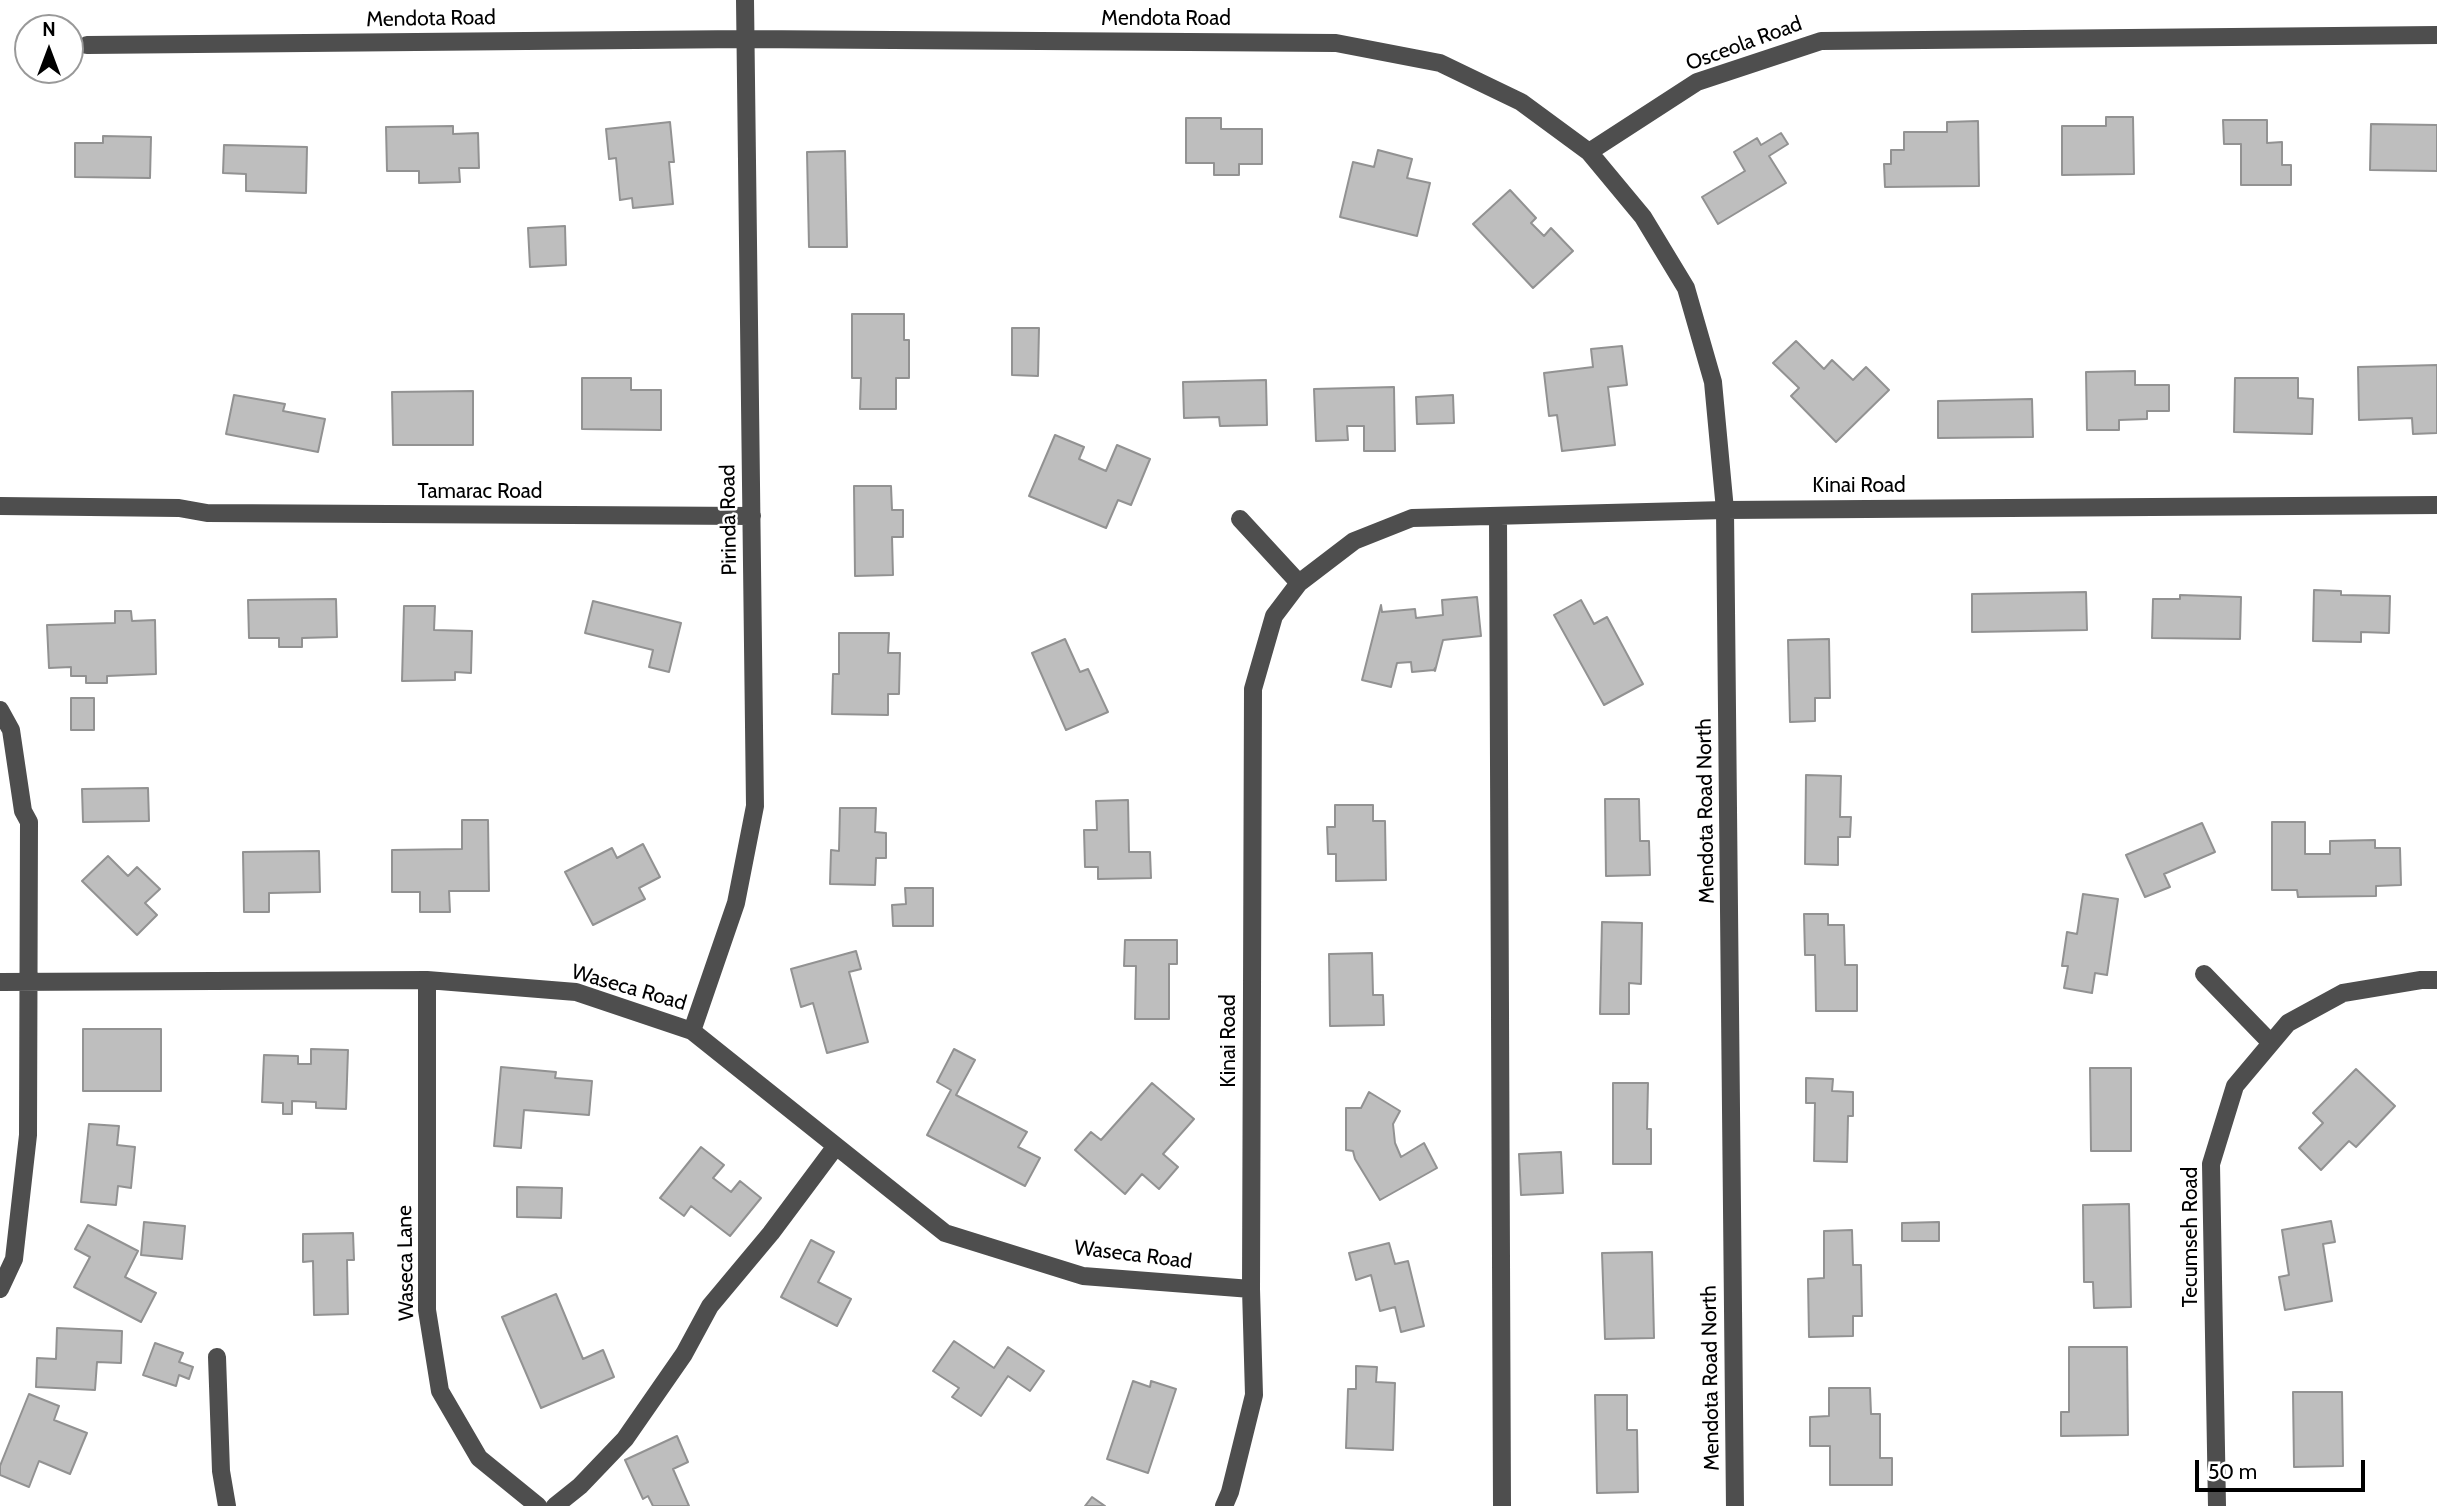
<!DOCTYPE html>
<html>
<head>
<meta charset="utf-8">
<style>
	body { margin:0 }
	#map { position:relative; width:2437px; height:1506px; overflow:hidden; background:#fff; font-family:Cabin,sans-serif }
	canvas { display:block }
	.north { position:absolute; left:14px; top:14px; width:70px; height:70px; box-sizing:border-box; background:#fff; border:2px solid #999; border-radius:50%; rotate:0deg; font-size:19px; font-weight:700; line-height:28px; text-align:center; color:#000 }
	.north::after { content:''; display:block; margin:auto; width:24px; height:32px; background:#000; clip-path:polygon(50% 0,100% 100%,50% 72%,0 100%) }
	.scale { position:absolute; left:2195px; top:1460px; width:170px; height:32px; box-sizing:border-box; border:4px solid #000; border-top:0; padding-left:9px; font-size:21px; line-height:24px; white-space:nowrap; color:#000; -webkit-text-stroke:5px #fff; paint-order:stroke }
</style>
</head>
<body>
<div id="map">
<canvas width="2437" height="1506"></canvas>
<div class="north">N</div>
<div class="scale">50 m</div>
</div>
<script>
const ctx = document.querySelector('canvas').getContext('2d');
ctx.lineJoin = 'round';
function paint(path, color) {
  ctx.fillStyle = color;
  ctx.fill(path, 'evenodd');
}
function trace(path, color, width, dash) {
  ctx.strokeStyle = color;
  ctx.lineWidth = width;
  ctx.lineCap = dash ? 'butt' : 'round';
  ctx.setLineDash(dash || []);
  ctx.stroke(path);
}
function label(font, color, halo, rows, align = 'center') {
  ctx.font = font + ' Cabin,sans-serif';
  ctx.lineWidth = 5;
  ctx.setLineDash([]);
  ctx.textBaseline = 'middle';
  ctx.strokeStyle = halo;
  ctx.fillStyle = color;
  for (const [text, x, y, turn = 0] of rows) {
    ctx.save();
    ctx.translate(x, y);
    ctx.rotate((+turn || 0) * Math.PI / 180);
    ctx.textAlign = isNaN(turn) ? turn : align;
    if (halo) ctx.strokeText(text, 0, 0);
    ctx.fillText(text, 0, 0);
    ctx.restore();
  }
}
const building = new Path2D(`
	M2106,117H2133L2134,174L2062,175V126H2106Z
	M1186,118H1221V129H1262V164H1239V175H1214V163H1186Z
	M2223,120H2267V143L2282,142V165H2291V185H2241V144H2224Z
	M1978,121L1979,186L1885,187L1884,164H1891V150H1904V132H1947V122Z
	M670,122L674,162H669L673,204L633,208L632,198L620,200L616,158L609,159L606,129Z
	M2371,124L2437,125V171L2370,170Z
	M453,126V134L478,133L479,168H459L460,182L419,183V171H387L386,127Z
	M1781,133L1788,144L1769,156L1786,183L1718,224L1702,197L1745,171L1734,152L1757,138L1761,145Z
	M103,136L151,137L150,178L75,177V143H103Z
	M224,145L307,147L306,193L246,191V174L223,173Z
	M1378,150L1412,159L1407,178L1430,183L1417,236L1340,217L1353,162L1374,167Z
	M845,151L847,247H809L807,152Z
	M1510,190L1536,218L1531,223L1544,236L1551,228L1573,251L1533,288L1473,224Z
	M565,226L566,265L530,267L528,228Z
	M852,314H904V340H909V378H896V409H860L861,378H852Z
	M1012,328H1039L1038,376L1012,375Z
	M1796,341L1824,369L1832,360L1853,380L1866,367L1889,390L1836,442L1791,396L1799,388L1773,363Z
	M1622,346L1627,385L1608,387L1615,445L1562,451L1557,415L1549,416L1544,373L1593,367L1591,349Z
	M2437,365V433L2413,434L2412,418L2359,420L2358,367Z
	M2135,371V385H2169V411H2147V419L2119,420V430H2087L2086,372Z
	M582,378H631V390H661V430L582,429Z
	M2235,378H2298V398L2313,399L2312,434L2234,432Z
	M1266,380L1267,425L1220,426L1219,417L1184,418L1183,382Z
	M1394,387L1395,451H1364V426H1347L1348,440L1316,441L1314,389Z
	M473,391V445H393L392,392Z
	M234,395L285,404L283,411L325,419L318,452L226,434Z
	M1453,395L1454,423L1417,424L1416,397Z
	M2032,399L2033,437L1938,438V401Z
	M1055,435L1084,447L1079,459L1106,471L1117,445L1150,459L1131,505L1118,500L1106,528L1029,496Z
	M854,486H891L892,510H903V537H892L893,575L855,576Z
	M2314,590L2341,591V595L2390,596L2389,633L2361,632V642L2313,641Z
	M2086,592L2087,630L1972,632V594Z
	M2180,595L2241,597L2240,639L2152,638L2153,599H2180Z
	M1477,597L1481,636L1443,640L1435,671V668L1434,670L1412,672L1411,662L1397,663L1391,687L1362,680L1381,605L1382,612L1415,609L1416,618L1443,615L1442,600Z
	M336,599L337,637L302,638V647H279V638H249L248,600Z
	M1581,600L1594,624L1607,617L1643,684L1604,705L1554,615Z
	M593,601L681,623L669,672L649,667L653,650L585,633Z
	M404,606H435L434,630L472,631L471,673L455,672V680L402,681Z
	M115,611H131L132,621L155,620L156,674L107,676V683H86V676H71V667L49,668L47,625L115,623Z
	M839,633H889L888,653H900L899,694H888V715L832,714L833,674H839Z
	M1065,639L1080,672L1088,669L1108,712L1066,730L1032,653Z
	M1829,639L1830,698H1815V721L1790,722L1788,640Z
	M71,698H94V730H71Z
	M1806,775L1841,776L1840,817H1851L1850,837H1838V865L1805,864Z
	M148,788L149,821L83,822L82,789Z
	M1605,799H1639L1640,841H1649L1650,875L1606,876Z
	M1128,800L1129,852H1150L1151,878L1098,879V867H1085L1084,830H1097L1096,801Z
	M1335,805H1373V821H1385L1386,880L1336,881V854H1328L1327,827H1335Z
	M840,808H876L875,832L886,833V858H876L875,885L830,884L831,850L839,851Z
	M462,820H488L489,891H449L450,912H420V892H392V850L462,849Z
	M2272,822H2305V854H2330V841L2375,840V848H2400L2401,885L2376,886V896L2298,897L2297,890H2272Z
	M2202,823L2215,852L2164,874L2170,887L2145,897L2126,855Z
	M643,844L660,877L639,888L645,899L593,925L565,872L612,848L617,858Z
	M319,851L320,892L269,893V912H244L243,852Z
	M108,856L128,876L137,867L160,889L145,903L157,915L137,935L82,881Z
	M905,888H933V926H893L892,905L906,904Z
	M2083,894L2118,899L2107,975L2095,973L2092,993L2064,988L2068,966H2062L2067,932L2077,934Z
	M1804,914H1828V925H1844L1845,965H1857V1011H1816L1815,955H1805Z
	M1602,922L1642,923L1641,984L1629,983V1014H1600Z
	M1125,940H1177V964H1169V1019H1135L1136,966H1124Z
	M856,951L861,969L849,972L868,1042L827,1053L813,1003L801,1007L791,969Z
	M1372,953L1373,995H1383L1384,1025L1330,1026L1329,954Z
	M83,1029H161V1091H83Z
	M311,1049L348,1050L346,1109L316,1108V1102L292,1101V1114H283V1103L262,1102L264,1055L298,1056V1064H311Z
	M954,1049L975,1060L956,1095L1027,1132L1018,1147L1040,1158L1025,1186L927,1135L951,1090L937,1082Z
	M501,1067L556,1072L555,1078L592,1081L589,1115L524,1110L521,1148L494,1146Z
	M2090,1068H2131V1151H2091Z
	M2356,1069L2395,1106L2356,1147L2349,1141L2321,1170L2299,1148L2323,1123L2313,1113Z
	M1806,1078L1833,1079L1832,1091L1853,1092V1116H1848L1847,1162L1814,1161L1815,1103H1806Z
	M1152,1083L1194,1119L1163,1154L1178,1167L1159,1189L1142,1174L1125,1194L1075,1150L1091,1132L1101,1140Z
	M1613,1083H1648L1647,1129H1651V1164H1613Z
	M1369,1092L1400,1111L1393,1124L1395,1143L1401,1157L1424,1143L1437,1168L1380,1200L1355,1159L1353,1151L1346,1150V1108H1361Z
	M89,1124L119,1126L117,1145L135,1147L131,1188L118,1186L116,1205L81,1202Z
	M701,1147L724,1165L713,1178L731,1192L740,1181L761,1198L730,1236L691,1206L684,1216L660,1198Z
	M1561,1152L1563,1193L1521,1195L1519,1154Z
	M517,1187L562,1188L561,1218L517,1217Z
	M2129,1204L2131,1307L2094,1308L2093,1282H2084L2083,1205Z
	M2331,1221L2335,1242L2323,1244L2332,1301L2285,1310L2279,1277L2289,1275L2282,1230Z
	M144,1222L185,1226L182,1259L141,1255Z
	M1939,1222V1241H1902V1223Z
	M88,1225L138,1251L125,1277L156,1293L141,1322L74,1287L90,1257L75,1249Z
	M1852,1230L1853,1265H1861L1862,1316H1853V1336L1809,1337L1808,1279L1824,1278V1231Z
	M353,1233L354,1260H347L348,1314L314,1315L313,1261L303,1262V1234Z
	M811,1240L834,1252L818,1282L851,1299L837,1326L781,1297Z
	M1389,1243L1395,1264L1408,1261L1424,1326L1401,1332L1395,1307L1380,1311L1371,1275L1356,1280L1349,1253Z
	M1652,1252L1654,1338L1605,1339L1602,1253Z
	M556,1294L583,1359L603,1350L614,1377L541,1408L502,1317Z
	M57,1328L122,1331L121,1363L97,1362L95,1390L36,1387L37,1358L56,1359Z
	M954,1341L994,1368L1008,1347L1044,1371L1030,1391L1008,1376L981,1416L952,1397L959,1388L933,1371Z
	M155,1343L183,1353L179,1362L193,1367L189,1379L179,1375L176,1386L143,1375Z
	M2069,1347H2127L2128,1435L2061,1436V1412H2069Z
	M1356,1366L1377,1367L1376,1382L1395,1383L1393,1450L1346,1448L1348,1389H1356Z
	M1133,1381L1150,1387L1151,1381L1176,1389L1148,1473L1107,1459Z
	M1829,1388H1870L1871,1414H1880V1458H1892V1485H1830V1446H1810V1417L1829,1416Z
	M2293,1392H2342L2343,1466L2294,1467Z
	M29,1394L59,1406L54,1420L87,1433L70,1474L39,1461L29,1487L0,1475V1466Z
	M1595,1395H1627V1430H1637L1638,1492L1597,1493Z
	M677,1436L688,1462L673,1469L689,1506H653L648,1496L643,1499L625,1460Z
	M1092,1497L1105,1506H1085Z`);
paint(building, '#bebebe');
trace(building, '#929292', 2);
trace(new Path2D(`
	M87,45L745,39L1336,43L1440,63L1521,102L1589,152L1643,217L1686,288L1713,382L1725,510L1735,1506
	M1589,152L1697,82L1821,41L2437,35
	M0,506L179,508L207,513L752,516
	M1498,516L1502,1506
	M1240,519L1299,583
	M0,710L11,730L23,811L29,822L28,1135L14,1259L0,1289
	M2204,974L2271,1043
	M427,980V1310L440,1391L479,1458L538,1506
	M0,982L427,980L576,992L692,1031L945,1233L1083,1276L1251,1289
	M692,1031L736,903L755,806L745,0
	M217,1357L221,1471L227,1506
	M555,1506L580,1486L625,1439L684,1354L710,1306L771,1233L836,1146
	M1224,1506L1230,1492L1254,1395L1251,1289L1253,689L1274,616L1299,583L1354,541L1412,518L1725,510L2437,505
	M2217,1506L2211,1164L2235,1086L2288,1023L2343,993L2421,980H2437`), '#4e4e4e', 18);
label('21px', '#000', '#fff', [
	["Mendota Road",431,19,-1],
	["Mendota Road",1166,19],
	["Osceola Road",1744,44,-20],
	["Kinai Road",1859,486],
	["Tamarac Road",480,492],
	["Pirinda Road",729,520,-91],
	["Mendota Road North",1706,811,-91],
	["Waseca Road",629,988,16],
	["Kinai Road",1229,1041,-90],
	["Tecumseh Road",2191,1237,-90],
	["Waseca Road",1133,1255,7],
	["Waseca Lane",406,1263,-91],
	["Mendota Road North",1711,1378,-91]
]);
</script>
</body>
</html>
